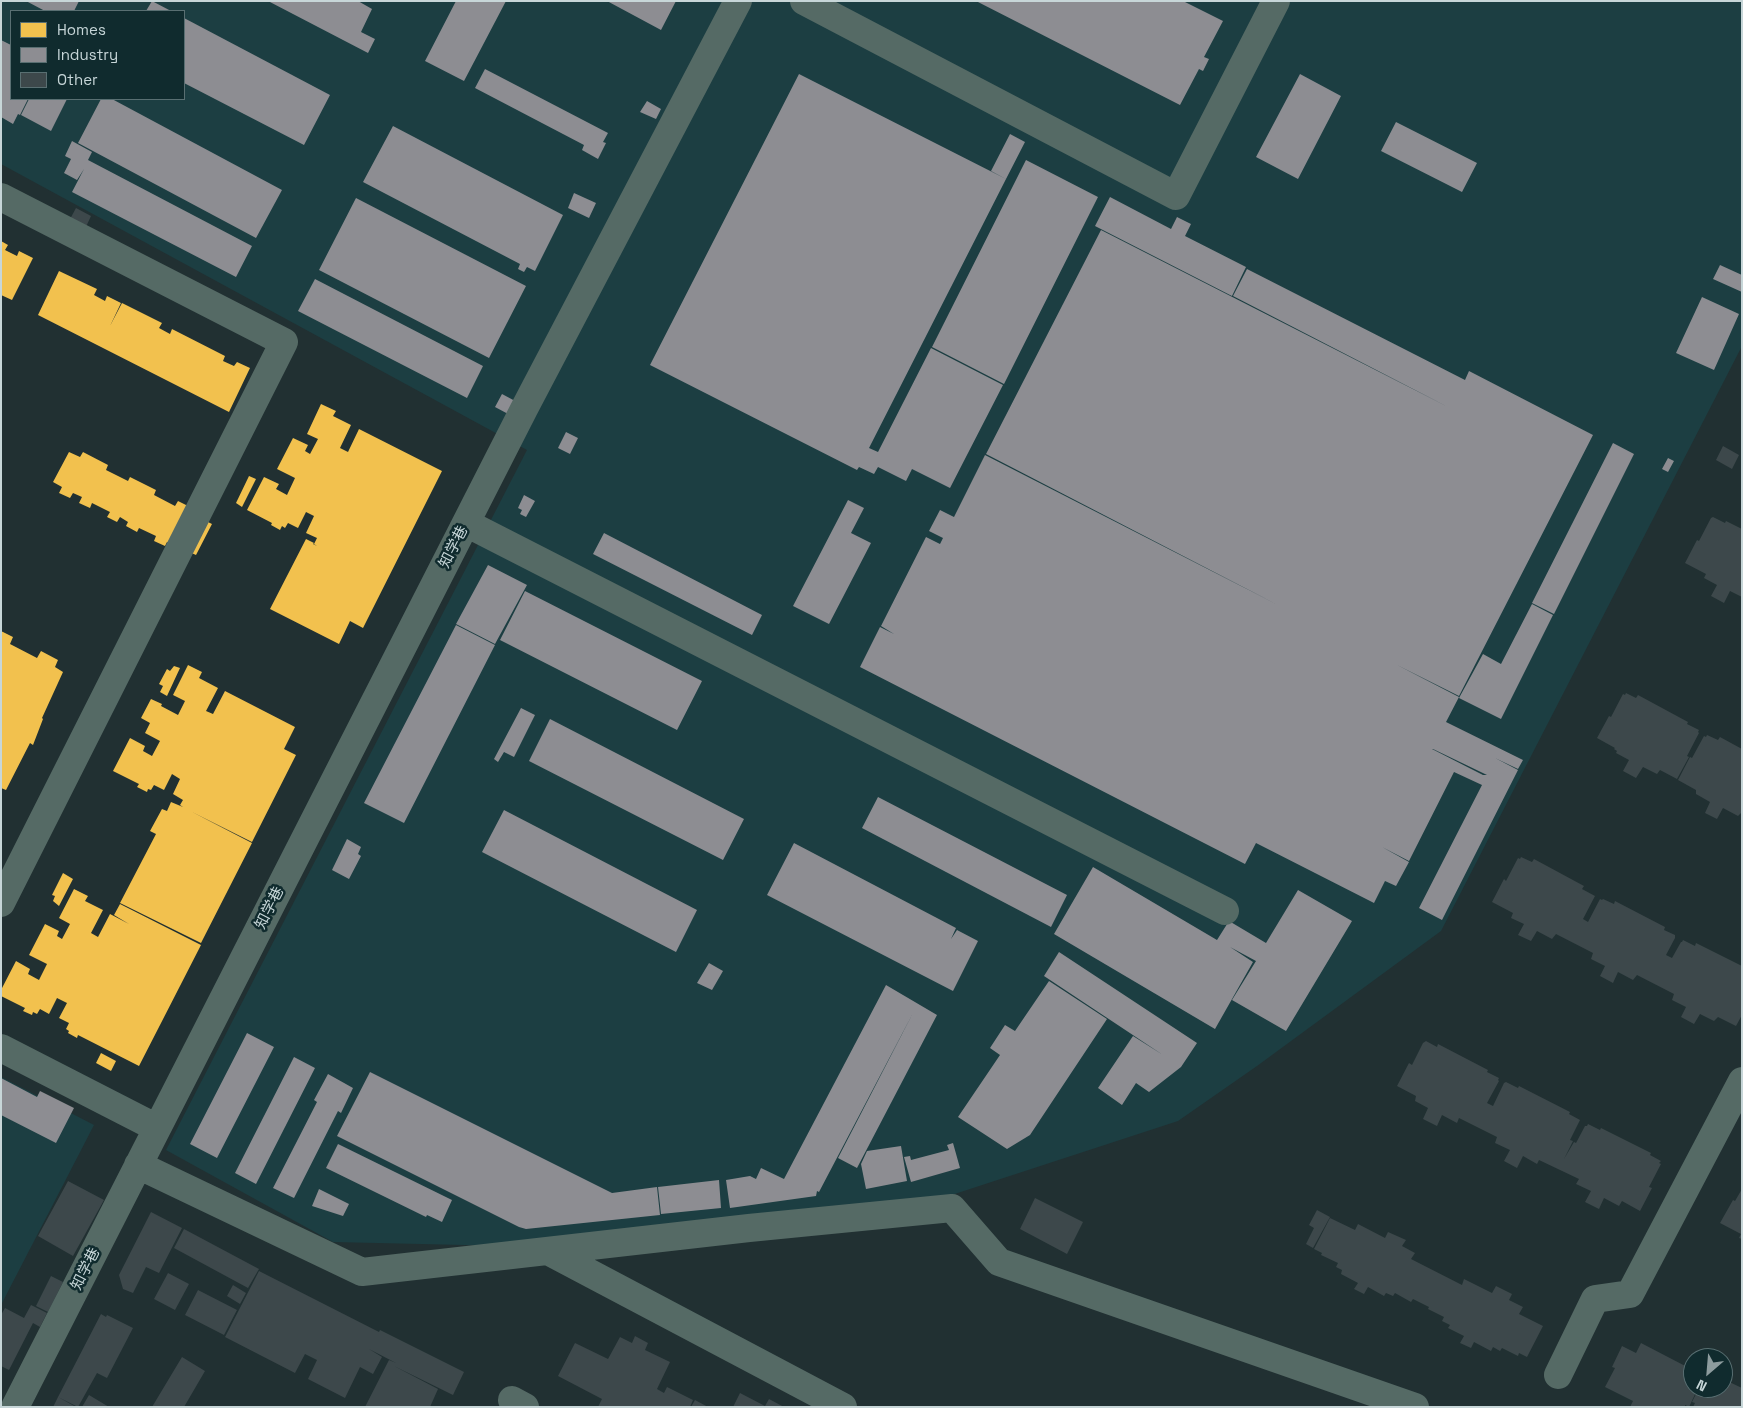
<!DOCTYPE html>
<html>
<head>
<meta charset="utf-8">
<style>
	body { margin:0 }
	#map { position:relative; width:1743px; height:1408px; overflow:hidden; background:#213032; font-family:"Space Grotesk",sans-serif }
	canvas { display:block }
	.frame { position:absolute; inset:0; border:2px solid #c7d6d8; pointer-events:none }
	.legend { position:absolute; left:10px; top:10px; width:175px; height:90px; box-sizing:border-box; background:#102b2e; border:1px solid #596f72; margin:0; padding:6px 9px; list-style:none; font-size:15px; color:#c7d6d8 }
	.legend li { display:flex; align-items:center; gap:10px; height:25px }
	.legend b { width:25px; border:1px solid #596f72 }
	.north { position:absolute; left:1683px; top:1348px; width:50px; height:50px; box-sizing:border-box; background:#102b2e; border:1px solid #596f72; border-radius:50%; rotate:207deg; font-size:14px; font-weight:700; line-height:20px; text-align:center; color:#c7d6d8 }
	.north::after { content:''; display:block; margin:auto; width:18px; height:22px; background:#8d9c9e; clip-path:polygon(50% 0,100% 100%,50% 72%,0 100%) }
</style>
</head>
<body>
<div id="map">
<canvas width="1743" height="1408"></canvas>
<div class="frame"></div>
<ul class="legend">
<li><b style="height:14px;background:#f2c14e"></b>Homes</li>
<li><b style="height:14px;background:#8d8d92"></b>Industry</li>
<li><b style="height:14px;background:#3d484b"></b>Other</li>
</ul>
<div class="north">N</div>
</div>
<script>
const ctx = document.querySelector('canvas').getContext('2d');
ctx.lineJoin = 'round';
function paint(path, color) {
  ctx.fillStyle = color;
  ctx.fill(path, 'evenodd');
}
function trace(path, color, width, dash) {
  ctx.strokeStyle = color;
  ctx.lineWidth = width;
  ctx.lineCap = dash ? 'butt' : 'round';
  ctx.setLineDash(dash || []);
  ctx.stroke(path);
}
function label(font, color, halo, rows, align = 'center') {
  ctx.font = font + ' "Space Grotesk","Noto Sans SC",sans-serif';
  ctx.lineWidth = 5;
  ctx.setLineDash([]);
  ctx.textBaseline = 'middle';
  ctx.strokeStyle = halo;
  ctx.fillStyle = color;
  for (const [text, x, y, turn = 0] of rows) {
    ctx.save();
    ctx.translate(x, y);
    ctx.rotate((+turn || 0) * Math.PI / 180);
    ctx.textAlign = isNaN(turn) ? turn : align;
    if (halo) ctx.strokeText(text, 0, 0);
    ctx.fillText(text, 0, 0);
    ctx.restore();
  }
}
paint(new Path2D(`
	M1,1H1742V346L1441,931L1257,1066L1178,1121L921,1205L552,1247L333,1242L166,1150L527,450L1,164ZM11,11H184V99H11Z
	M1,1077L94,1125L1,1305Z`), '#1c3e42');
paint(new Path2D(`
	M1,241L8,245L5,250L17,256L19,251L33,258L12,300L1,295Z
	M59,271L97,289L94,295L105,301L107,296L121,303L110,326L122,303L162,323L159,328L170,334L172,329L225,356L223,361L234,366L237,362L250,368L229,412L38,315Z
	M321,404L336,411L333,416L351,425L340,448L348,452L359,429L442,471L363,628L350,621L339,644L270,609L306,539L314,543L313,544L317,546L314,544L317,538L306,533L314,516L306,512L298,528L288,523L285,528L282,526L280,530L271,525L272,523L247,510L264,477L279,484L276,489L287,495L295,478L277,469L293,438L308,445L305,451L310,454L318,439L307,434Z
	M69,452L80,457L83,452L108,465L106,470L128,481L130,477L156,490L154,495L175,506L178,501L202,513L200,518L212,524L196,555L167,542L165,546L154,541L156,536L139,528L137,532L126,526L128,522L120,517L117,522L107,517L110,512L92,503L90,508L79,503L82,497L73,493L70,498L59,493L62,487L53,482Z
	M249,476L256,479L242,507L236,503Z
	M1,631L13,637L10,644L37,658L41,651L58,660L55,667L63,672L42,718L43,719L33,745L30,743L6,790L1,788Z
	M188,665L202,672L199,678L218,688L206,711L213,714L225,691L295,727L284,749L296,755L252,842L192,812L252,843L201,943L120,903L156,834L150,831L162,809L167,811L171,802L183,807L180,805L183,800L173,794L180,779L172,774L164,790L154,785L151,790L148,789L147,792L137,787L139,784L113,771L130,738L145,746L143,751L152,756L160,741L145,733L150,723L141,718L151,699L162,704L161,706L178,715L185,701L173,695Z
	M174,666L180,668L167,696L160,692L163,686L159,684L167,669L170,671Z
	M63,873L73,879L59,906L53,901L55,896L52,895Z
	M74,889L88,896L85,901L103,910L91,933L98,937L110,914L129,924L114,915L120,904L201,945L139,1066L78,1035L77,1038L68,1033L69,1031L66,1029L69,1023L59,1018L67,1003L57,998L49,1014L40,1009L37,1014L33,1012L32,1015L23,1011L25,1008L1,996V990L16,961L30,969L28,974L39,980L47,964L29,955L45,924L59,931L57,936L62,939L70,924L59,918Z
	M101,1053L116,1061L111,1071L96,1063Z`), '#f2c14e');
paint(new Path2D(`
	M26,1H79L74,11H45Z
	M152,1L171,11H146Z
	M268,1H358L372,9L361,32L375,39L368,53Z
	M456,1H506L464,81L425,61Z
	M607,1H676L661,30Z
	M976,1H1183L1223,21L1204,57L1209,59L1203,71L1199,69L1180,105Z
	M184,18L330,95L304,145L184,83Z
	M1,40L11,45V99H28L20,115L18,114L13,124L1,117Z
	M485,69L608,133L603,142L606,143L598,159L582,150L584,145L475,88Z
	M799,74L1006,179L869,448L878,452L931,348L1003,385L950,488L912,469L906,481L878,467L874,474L859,467L857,470L650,365Z
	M1300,74L1341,96L1298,179L1256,157Z
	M29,99H67L51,131L21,115Z
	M101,99H112L282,190L256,238L78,143Z
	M647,101L661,109L656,119L640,112Z
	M1396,122L1477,163L1462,192L1381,151Z
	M393,126L563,215L535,271L527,267L524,272L518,269L520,264L363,182Z
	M1010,134L1025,142L1006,179L991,171Z
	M72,141L92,152L88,160L252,246L236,277L72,192L84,169L77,180L64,173L71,159L65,156Z
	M1026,160L1098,197L1004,384L932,347Z
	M574,193L596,203L589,218L568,208Z
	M1110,197L1171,229L1177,217L1191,224L1185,236L1246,267L1232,296L1095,226Z
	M356,198L526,286L489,358L319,270Z
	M1101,230L1450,408L1233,296L1247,269L1465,380L1469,371L1593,435L1459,696L1397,665L1459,697L1446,722L1523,760L1518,769L1495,758L1518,770L1442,920L1419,908L1482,785L1454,772L1409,861L1382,847L1409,862L1396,886L1385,881L1374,903L1256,843L1245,864L860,667L880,627L894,634L881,626L926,537L940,544L943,538L929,531L940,510L954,517L985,455L1278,605L986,454ZM1432,749H1433L1487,775H1483Z
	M1720,265L1742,275V292L1713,279Z
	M315,279L483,366L467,398L298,311Z
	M1702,297L1739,314L1714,370L1676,353Z
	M502,394L517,402L510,415L495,407Z
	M566,432L578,438L570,454L558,448Z
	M1613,443L1634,454L1554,614L1532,603Z
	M1668,458L1674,461L1668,472L1662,469Z
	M524,495L535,501L526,517L520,514L522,510L518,508Z
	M848,500L864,508L851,533L871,543L829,624L793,606Z
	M604,533L762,615L752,635L593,554Z
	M488,565L527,585L495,644L456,624Z
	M525,591L702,681L677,730L500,640Z
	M1532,604L1553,615L1501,719L1459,698L1483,654L1501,664Z
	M456,625L495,645L404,823L364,803Z
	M521,708L535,715L514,757L504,752L498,762L494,759Z
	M550,719L744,819L723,860L529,761Z
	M878,797L1067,895L1051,927L862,828Z
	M504,810L697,910L676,952L482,852Z
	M347,839L361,847L358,854L361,856L349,879L332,870Z
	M794,843L956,928L951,939L957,930L978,941L953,991L767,895Z
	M1093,867L1217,940L1229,921L1266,943L1298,890L1352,921L1286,1031L1232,1000L1256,961L1230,947L1253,962L1215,1029L1054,934Z
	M1059,952L1197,1043L1181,1067L1149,1092L1136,1083L1122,1105L1098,1088L1133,1036L1163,1055L1044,976Z
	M709,963L723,971L712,990L697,983Z
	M1049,981L1107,1019L1030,1135L1007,1149L958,1117L1000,1055L990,1048L1005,1025L1015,1031Z
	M886,985L937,1015L857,1168L838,1158L914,1011L819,1192L817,1191L816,1196L730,1208L726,1180L750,1176L756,1179L761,1168L784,1179Z
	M247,1033L274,1047L217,1158L190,1144Z
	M294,1057L315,1068L256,1184L235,1173Z
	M370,1072L612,1193L657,1187L660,1215L526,1229L519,1227L337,1136Z
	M328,1074L353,1088L341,1113L338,1111L294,1198L273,1188L317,1102L314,1100Z
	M1,1078L37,1097L40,1091L74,1108L56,1143L1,1115Z
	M953,1143L960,1168L911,1182L904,1157L910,1156L911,1160L949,1150L947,1145Z
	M338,1144L452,1200L442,1222L427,1215L426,1217L326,1168Z
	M901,1146L907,1181L866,1189L861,1164L867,1151Z
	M719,1180L721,1208L661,1214L658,1187Z
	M319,1189L349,1204L343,1216L312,1206Z`), '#8d8d92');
paint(new Path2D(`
	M76,208L91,216L85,229L69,221Z
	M1723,446L1739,455L1732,469L1716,460Z
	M1713,517L1725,523L1726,521L1742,529V597L1730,591L1724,603L1711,596L1717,585L1704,578L1706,574L1685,563L1697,540L1699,541L1711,518Z
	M1626,693L1636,698L1638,695L1688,722L1687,724L1699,730L1698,732L1699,733L1687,756L1689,757L1677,779L1660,770L1657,774L1643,767L1636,778L1623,771L1629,760L1616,753L1617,751L1614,749L1615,748L1597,738L1609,716L1611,717L1623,694L1625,695Z
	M1707,735L1718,740L1720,737L1742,749V812L1738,816L1723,808L1717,819L1705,813L1710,802L1696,794V790L1678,780L1690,757L1692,758L1704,736L1706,737Z
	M1521,857L1532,862L1534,859L1584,886L1582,889L1595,896L1583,919L1588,922L1600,899L1602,900L1603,899L1614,904L1615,901L1665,927L1664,930L1675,935V938L1666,955L1672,958L1681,942H1682L1683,940L1695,946L1696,943L1742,966V1015L1736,1026L1718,1017L1714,1021L1700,1014L1694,1024L1681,1017L1686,1007L1672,1000L1674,994L1637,975L1633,980L1618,972L1613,983L1600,976L1605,966L1591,959L1593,953L1556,934L1552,939L1537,931L1531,941L1518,935L1524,924L1511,918L1513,913L1492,902L1504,879L1506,881L1518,858L1520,859Z
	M1426,1041L1437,1047L1438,1044L1488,1070L1487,1072L1499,1078L1498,1080L1499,1081L1487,1103L1493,1106L1504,1083L1506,1082L1518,1088L1519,1086L1570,1112L1569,1114L1580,1120L1570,1140L1573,1141L1564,1159L1574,1142L1576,1143L1585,1126H1587L1588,1124L1600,1130L1601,1128L1651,1153L1650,1155L1661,1161L1659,1163L1661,1164L1649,1187L1652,1188L1640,1211L1622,1201L1619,1206L1604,1198L1599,1209L1585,1202L1591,1191L1576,1184L1579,1179L1539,1160L1537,1164L1523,1156L1517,1168L1504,1161L1510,1150L1495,1143L1497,1137L1459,1118L1457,1123L1442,1115L1437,1126L1423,1119L1428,1108L1415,1101L1416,1096L1397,1086L1409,1063L1412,1065L1423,1043Z
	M68,1181L104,1200L73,1256L38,1236Z
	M1742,1189V1239L1739,1238L1741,1234L1720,1223L1733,1200L1735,1201Z
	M1035,1198L1083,1222L1067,1254L1020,1229Z
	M1317,1210L1330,1217L1313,1248L1306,1244L1314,1228L1309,1225Z
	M151,1212L182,1228L159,1273L146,1267L133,1293L123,1289L119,1275Z
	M1330,1218L1355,1230L1358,1224L1385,1238L1388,1232L1406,1240L1402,1246L1415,1253L1411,1259L1462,1285L1464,1279L1492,1293L1496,1286L1512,1294L1509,1300L1523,1307L1519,1314L1543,1326L1527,1357L1519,1353L1518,1356L1502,1348L1500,1351L1493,1347L1491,1351L1474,1342L1471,1348L1460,1343L1464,1336L1448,1328L1450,1325L1442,1321L1444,1317L1428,1309L1429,1307L1413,1299L1411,1302L1395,1293L1393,1296L1386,1293L1384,1296L1368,1287L1364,1294L1354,1289L1358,1283L1341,1274L1342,1270L1336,1267L1338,1263L1321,1255L1322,1253L1314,1249Z
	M184,1229L259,1269L248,1288L174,1248Z
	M259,1271L379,1332L380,1330L464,1372L453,1395L394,1366L438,1389L430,1407H365L389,1360L396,1363L369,1349L382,1357L373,1374L360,1367L345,1398L308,1379L317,1360L305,1354L295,1373L225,1337Z
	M168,1273L189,1284L175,1310L154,1299Z
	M51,1276L63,1282L48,1312L36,1306Z
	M233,1285L246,1293L240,1304L227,1296Z
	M198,1290L237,1310L224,1335L185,1315Z
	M31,1305L47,1313L40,1327L33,1323L9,1370L1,1366V1315L5,1308L24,1318Z
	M101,1314L106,1317L107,1315L133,1328L107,1378L97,1373L78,1407L58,1397Z
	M635,1336L648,1343L645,1350L670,1362L657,1389L664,1393L667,1387L693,1400L690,1407H598L602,1399L558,1376L575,1343L608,1359L620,1337L632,1343Z
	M1641,1343L1691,1369L1687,1377L1693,1381V1388H1698L1689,1407L1685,1405V1407H1630L1633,1401L1605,1387L1615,1368L1612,1367L1622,1346L1636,1353Z
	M182,1357L205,1371L184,1407H152Z
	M1723,1379L1742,1388V1407H1693L1695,1403L1692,1402L1699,1388H1723Z
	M740,1393L765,1406L769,1399L784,1407H733Z
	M89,1395L109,1407H82Z
	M58,1397L76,1407H53Z
	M695,1400L708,1407H691Z`), '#3d484b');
trace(new Path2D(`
	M804,1L1176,196L1276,1
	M1,197L284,342L1,903
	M466,523L1225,911
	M1,1048L157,1128
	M138,1165L362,1272L749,1228L952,1208L999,1262L1415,1407
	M548,1251L843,1407
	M1558,1375L1595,1299L1630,1294L1742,1081
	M512,1400L525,1407
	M15,1407L524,409L738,1`), '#556a65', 28);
label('15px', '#c7d6d8', '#102b2e', [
	["知学巷",454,547,-63],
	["知学巷",270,908,-63],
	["知学巷",86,1269,-63]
]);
</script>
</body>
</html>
